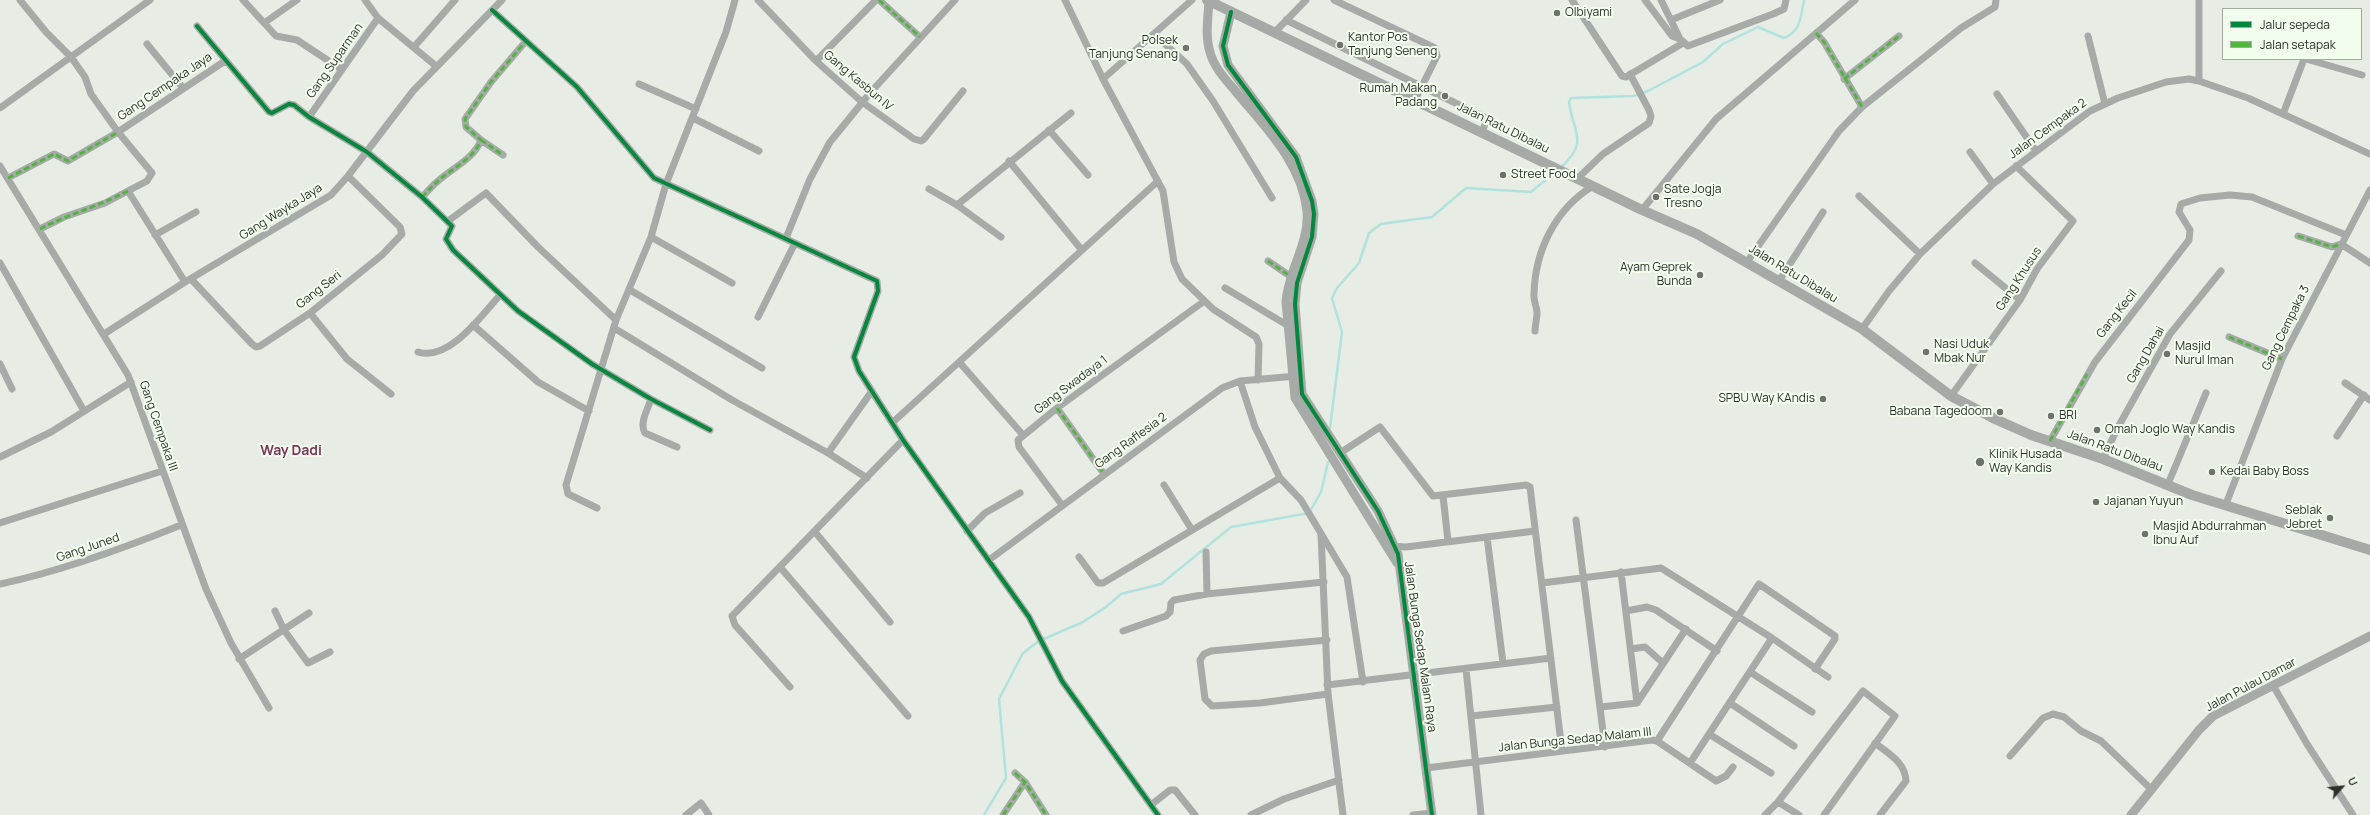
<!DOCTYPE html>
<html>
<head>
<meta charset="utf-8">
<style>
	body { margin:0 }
	#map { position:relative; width:2370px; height:815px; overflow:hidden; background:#e7ece4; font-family:Manrope,sans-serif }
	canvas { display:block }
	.legend { position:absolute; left:2222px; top:8px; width:140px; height:52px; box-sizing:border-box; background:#f3fdee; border:1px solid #a4aba0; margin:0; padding:5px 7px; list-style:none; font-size:12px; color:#2d302b }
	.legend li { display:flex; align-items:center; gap:8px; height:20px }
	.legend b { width:20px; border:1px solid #a4aba0 }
	.north { position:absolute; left:2322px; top:767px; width:40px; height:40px; -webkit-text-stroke:3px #f3fdee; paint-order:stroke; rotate:63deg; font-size:11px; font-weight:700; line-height:16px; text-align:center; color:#2d302b }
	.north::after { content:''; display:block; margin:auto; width:14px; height:18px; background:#2d302b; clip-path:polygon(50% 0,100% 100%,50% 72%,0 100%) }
</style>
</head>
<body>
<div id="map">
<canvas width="2370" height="815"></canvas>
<ul class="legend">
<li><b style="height:5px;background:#00873e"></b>Jalur sepeda</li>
<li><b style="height:5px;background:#56b246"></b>Jalan setapak</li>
</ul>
<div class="north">U</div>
</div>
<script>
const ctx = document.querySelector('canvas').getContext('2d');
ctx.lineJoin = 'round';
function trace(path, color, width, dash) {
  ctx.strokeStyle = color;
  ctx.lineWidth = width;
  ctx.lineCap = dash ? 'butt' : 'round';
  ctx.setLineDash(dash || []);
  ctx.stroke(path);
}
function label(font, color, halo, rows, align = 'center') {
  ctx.font = font + ' Manrope,sans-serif';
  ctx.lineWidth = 4;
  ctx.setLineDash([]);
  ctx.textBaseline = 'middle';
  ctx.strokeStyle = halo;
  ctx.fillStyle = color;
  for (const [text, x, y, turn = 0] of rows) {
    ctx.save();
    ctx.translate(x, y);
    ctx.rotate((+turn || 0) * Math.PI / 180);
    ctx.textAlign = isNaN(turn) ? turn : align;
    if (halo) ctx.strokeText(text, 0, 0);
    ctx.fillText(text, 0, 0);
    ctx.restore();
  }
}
trace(new Path2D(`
	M1560,168C1590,142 1573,133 1569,102L1571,98L1633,96L1648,91L1703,62L1723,44L1758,27L1784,38C1801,31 1801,16 1804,0
	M1330,428L1342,332L1332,298L1337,288L1359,263L1369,233L1381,224L1432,217L1466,188L1531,192L1556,171
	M984,815L1006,778L999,699L1023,653L1039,641L1083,622L1106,607L1121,594L1161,584L1231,527L1309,513L1321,492L1328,462`), '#b2e2de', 2.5);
trace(new Path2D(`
	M20,0L46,32L71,57L85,77L91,94L118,132L152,173L147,181L105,203L64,217L40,229
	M243,0L276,36L297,40L341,69
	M365,0L378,18L436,66
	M758,0L816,61L862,102L914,139L921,141L924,139L963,91
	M879,0L920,37
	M1065,0L1103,79L1163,191L1174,262L1182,279L1213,309L1256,337L1259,344L1258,380
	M1334,0L1435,48L1437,56L1415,100
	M1572,0L1622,76L1626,77L1683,43
	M1645,0L1672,36L1680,39
	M1661,0L1680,39L1688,46L1773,14L1784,9L1786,0
	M492,10L577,87L654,178L877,281L878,291L854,357L859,371L903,440L1029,617L1062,681L1158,815
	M1286,20L1484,117L1486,121L1482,133
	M1671,20L1720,0
	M264,23L297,0
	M197,26L269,112L272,113L289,104L294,105L309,117L367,152L422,197L452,226L446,239L453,250L518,311L592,364L651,399L710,430
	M1274,33L1306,0
	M1816,33L1824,42L1862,107
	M1154,34L1187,64L1213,101L1272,198
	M2088,36L2105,104
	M147,44L183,88
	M414,47L455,0
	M2306,59L2362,75
	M816,61L876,0
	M1103,79L1192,0
	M1844,79L1899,36
	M2199,81V0
	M639,84L696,109
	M1997,94L2036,151
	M0,108L150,0
	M2283,114L2304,59
	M309,117L378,18
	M693,118L759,151
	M1049,130L1088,175
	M481,140L503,155
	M1970,152L1993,184
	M1009,161L1081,249
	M0,166L128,375L206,589L231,643L269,708
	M8,178L54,154L68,161L118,132L225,61
	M1577,179L1603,154L1649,123L1651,116L1649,110L1630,74
	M929,189L957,205L1001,237
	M128,191L185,282
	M1859,196L1920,254
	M422,197C427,192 432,186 438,181C452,168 474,159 481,140L466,127L465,119L491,82L526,41
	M957,205L1071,113
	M1642,210L1716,119L1855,0
	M448,221L486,193L538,247L616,320
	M155,235L196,212
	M2298,236L2332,247L2341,244L2370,263
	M651,237L732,283
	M786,238L810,179L830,142L870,93L955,0
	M1268,261L1290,276
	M1747,262L1839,131L1862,107L1961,28L1995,7L1996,0
	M0,263L84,411
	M1975,263L2020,300
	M191,279L252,344L256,347L260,346L310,313L382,255L402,234L400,227L348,176
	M1779,281L1823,212
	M1225,288L1287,325
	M630,290L762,368
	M310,313L347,359L391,394
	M758,317L795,243
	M473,325L538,382L589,411
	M614,328L732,400L828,453L867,478
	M1862,329L1889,291L1920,254L1993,184L2090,111L2118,98L2166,82L2189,79L2199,81L2248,98L2370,154
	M1535,331C1535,325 1537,319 1537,313C1537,307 1533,300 1534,294C1535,251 1555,209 1593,186
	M104,334L185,282L331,195L348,176L413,91L502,0
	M2229,337L2282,359
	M418,352C449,362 482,315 500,295
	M960,363L1023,435
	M0,364L12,389
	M1240,381L1255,427L1280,478L1301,500L1347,577L1363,682
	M2345,383L2370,400
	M1951,396L2020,300L2037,269L2073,221L2016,166
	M651,399C648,409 639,423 645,433L677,447
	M1057,408L1104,474
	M892,423L1158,181
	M2337,436L2364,395
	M2050,441L2095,362L2189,240L2190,230L2179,212L2181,204L2200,198L2230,195L2252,197L2346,235
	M828,453L872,391
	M1340,453L1380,427L1433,496L1526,485L1530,487L1562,751
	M0,457L51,432L131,382
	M2103,459L2117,429L2170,334L2221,271
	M2168,484L2206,393
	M1164,485L1192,530
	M1443,496L1448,541
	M2226,504L2282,359L2370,190
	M1062,505L1019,447L1018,440L1057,408L1203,302
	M597,508L568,494L566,485L616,320L651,237L666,184L726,32L735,0
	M1576,520L1605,747
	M0,523L162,471
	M967,531L985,513L1020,493
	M815,532L890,622
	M1321,534L1328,694L1343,815
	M1487,537L1503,663
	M1391,546L1406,547L1535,531
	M1206,552L1207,594
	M1079,557L1098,583H1103L1280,478
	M989,560L1222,388L1240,381L1296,376
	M780,567L908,716
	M1621,572L1637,703
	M1542,583L1661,568L1772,638L1828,677
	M0,584C62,571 122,549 181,525
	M275,611L284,630L308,663L330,652
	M1626,611L1647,607L1656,610L1717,651
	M1123,631L1166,616L1170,612L1171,603L1174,600L1207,594L1324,582
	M1327,640L1211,651L1204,654L1200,660L1205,699L1212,706L1260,703L1328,694
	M1631,649L1645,647L1663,663
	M239,659L309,613
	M1466,669L1481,815
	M1750,672L1812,712
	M1327,685L1551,658
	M790,687L735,625L732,616L903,440
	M2274,687L2307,744L2353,815
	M1730,703L1794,746
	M1601,707L1637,703L1686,629
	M1471,716L1557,707
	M1709,734L1771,773
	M1657,741L1759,584L1835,636V639L1815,669
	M1875,743C1889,754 1905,762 1906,781L1880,815
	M2010,756L2043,718L2053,714L2064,717L2081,731L2101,741L2152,790
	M1690,763L1772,638
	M1426,768L1652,740L1657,741L1716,781L1726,776L1733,767
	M1015,773L1025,782L1046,815
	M1778,802L1799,815
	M1151,805L1170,790H1175L1195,815
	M686,815L701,803L709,815
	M1003,815L1025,782
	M1251,815L1284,799L1339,780
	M1413,815L1432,813
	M1765,815L1778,802L1863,691L1895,716L1824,815`), '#a7aba8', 7);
trace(new Path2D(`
	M1209,1C1208,18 1205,36 1210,52C1214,68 1227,81 1237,93C1265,127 1302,163 1307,211C1310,242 1288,271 1286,302L1295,398L1397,563
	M1231,12L1223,46L1228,65L1296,157L1312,201L1314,214L1312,237L1297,283L1295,304L1302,394L1378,511L1398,554L1432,815
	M2131,815L2199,730L2213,716L2370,636`), '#a7aba8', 9);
trace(new Path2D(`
	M1207,0L1642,210L1697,234L1862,329L1951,396L1995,419L2031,435L2103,459L2192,495L2370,550`), '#a6aaa7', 10);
trace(new Path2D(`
	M879,0L920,37
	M1816,33L1824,42L1862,107
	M1844,79L1899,36
	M481,140L503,155
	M8,178L54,154L68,161L118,132
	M422,197C427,192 432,186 438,181C452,168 474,159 481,140L466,127L465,119L491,82L526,41
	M40,229C69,214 99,206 128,191
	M2298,236L2332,247L2341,244
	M1268,261L1290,276
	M2229,337L2282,359
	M1057,408L1104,474
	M2050,441L2087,374
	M1015,773L1025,782L1046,815
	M1003,815L1025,782`), '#56b246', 3, [6, 3]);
trace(new Path2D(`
	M492,10L577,87L654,178L877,281L878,291L854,357L859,371L903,440L1029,617L1062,681L1158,815
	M1231,12L1223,46L1228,65L1296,157L1312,201L1314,214L1312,237L1297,283L1295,304L1302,394L1378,511L1398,554L1432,815
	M197,26L269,112L272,113L289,104L294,105L309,117L367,152L422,197L452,226L446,239L453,250L518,311L592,364L651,399L710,430`), '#00873e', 4);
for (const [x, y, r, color] of [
	[1557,13,4,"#6e726c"],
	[1340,45,4,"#6e726c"],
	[1186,48,4,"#6e726c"],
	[1445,96,4,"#6e726c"],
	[1503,175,4,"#6e726c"],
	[1656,197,4,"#6e726c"],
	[1700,275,4,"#6e726c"],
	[1926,352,4,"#6e726c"],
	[2167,354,4,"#6e726c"],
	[1823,399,4,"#6e726c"],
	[2000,412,4,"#6e726c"],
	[2051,416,4,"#6e726c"],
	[2097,430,4,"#6e726c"],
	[1980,462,5,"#6e726c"],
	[2212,472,4,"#6e726c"],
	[2096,502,4,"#6e726c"],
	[2330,518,4,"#6e726c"],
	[2145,534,4,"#6e726c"]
]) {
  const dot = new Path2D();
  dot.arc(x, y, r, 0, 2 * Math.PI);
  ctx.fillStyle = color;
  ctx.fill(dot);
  trace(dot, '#f3fdee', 1.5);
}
label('12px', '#2d302b', '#f3fdee', [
	["Olbiyami",1565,13],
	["Kantor Pos",1348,38],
	["Tanjung Seneng",1348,52],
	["Polsek",1178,41,"right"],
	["Tanjung Senang",1178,55,"right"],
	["Rumah Makan",1437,89,"right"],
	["Padang",1437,103,"right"],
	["Street Food",1511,175],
	["Sate Jogja",1664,190],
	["Tresno",1664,204],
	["Ayam Geprek",1692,268,"right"],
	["Bunda",1692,282,"right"],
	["Nasi Uduk",1934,345],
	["Mbak Nur",1934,359],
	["Masjid",2175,347],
	["Nurul Iman",2175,361],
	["SPBU Way KAndis",1815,399,"right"],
	["Babana Tagedoom",1992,412,"right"],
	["BRI",2059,416],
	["Omah Joglo Way Kandis",2105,430],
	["Klinik Husada",1989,455],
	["Way Kandis",1989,469],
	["Kedai Baby Boss",2220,472],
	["Jajanan Yuyun",2104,502],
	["Seblak",2322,511,"right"],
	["Jebret",2322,525,"right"],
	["Masjid Abdurrahman",2153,527],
	["Ibnu Auf",2153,541]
], 'left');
label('12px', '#2d302b', '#f3fdee', [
	["Gang Suparman",335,61,-55],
	["Gang Kasbun IV",858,81,40],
	["Gang Cempaka Jaya",165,87,-34],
	["Jalan Ratu Dibalau",1503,128,26],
	["Jalan Cempaka 2",2048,129,-36],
	["Gang Wayka Jaya",281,212,-32],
	["Jalan Ratu Dibalau",1793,274,31],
	["Gang Khusus",2019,279,-57],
	["Gang Seri",319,290,-38],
	["Gang Kecil",2117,314,-52],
	["Gang Cempaka 3",2286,328,-64],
	["Gang Dahai",2146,355,-60],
	["Gang Swadaya 1",1071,385,-37],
	["Gang Cempaka III",158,426,71],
	["Gang Raflesia 2",1131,441,-36],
	["Jalan Ratu Dibalau",2115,451,20],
	["Gang Juned",88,548,-19],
	["Jalan Bunga Sedap Malam Raya",1420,647,82],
	["Jalan Pulau Damar",2251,685,-28],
	["Jalan Bunga Sedap Malam III",1575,740,-6]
]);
label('bold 14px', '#76375c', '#f3fdee', [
	["Way Dadi",291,451]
]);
</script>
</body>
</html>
